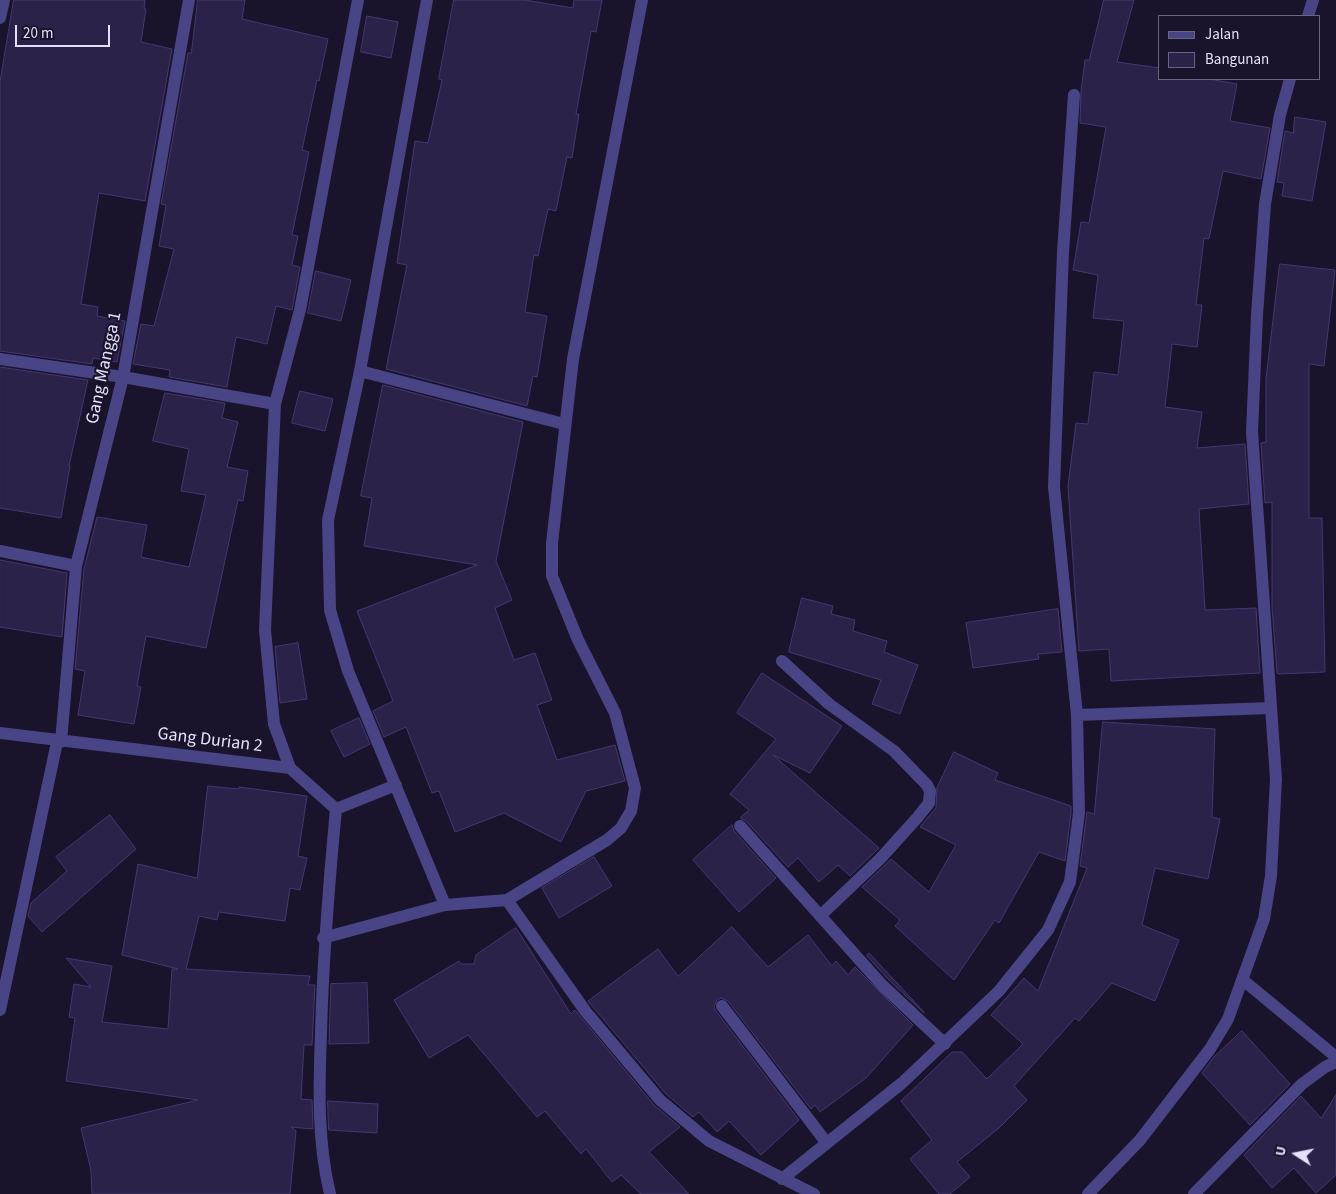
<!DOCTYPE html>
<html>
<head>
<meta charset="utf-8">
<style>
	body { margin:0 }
	#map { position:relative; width:1336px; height:1194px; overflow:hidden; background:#19142b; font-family:"Source Sans 3",sans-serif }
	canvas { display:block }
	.legend { position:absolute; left:1158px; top:15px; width:162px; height:65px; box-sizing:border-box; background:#19142b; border:1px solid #6b667f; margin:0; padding:6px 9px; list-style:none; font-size:15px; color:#e5e1fc }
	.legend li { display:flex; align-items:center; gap:10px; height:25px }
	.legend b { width:25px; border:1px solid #6b667f }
	.north { position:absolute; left:1271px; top:1129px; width:50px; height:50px; -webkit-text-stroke:4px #19142b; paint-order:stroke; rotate:281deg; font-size:14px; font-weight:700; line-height:20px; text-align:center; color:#e5e1fc }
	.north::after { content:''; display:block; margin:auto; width:18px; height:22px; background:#e5e1fc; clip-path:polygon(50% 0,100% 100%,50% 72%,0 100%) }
	.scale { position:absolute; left:15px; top:25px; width:95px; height:22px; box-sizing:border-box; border:2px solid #e5e1fc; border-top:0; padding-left:6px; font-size:15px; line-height:18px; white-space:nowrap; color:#e5e1fc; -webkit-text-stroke:4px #19142b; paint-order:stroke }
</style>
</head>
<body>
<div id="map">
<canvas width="1336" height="1194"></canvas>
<ul class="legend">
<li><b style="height:6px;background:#494485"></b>Jalan</li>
<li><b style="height:14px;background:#2b224a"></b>Bangunan</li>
</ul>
<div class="north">U</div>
<div class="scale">20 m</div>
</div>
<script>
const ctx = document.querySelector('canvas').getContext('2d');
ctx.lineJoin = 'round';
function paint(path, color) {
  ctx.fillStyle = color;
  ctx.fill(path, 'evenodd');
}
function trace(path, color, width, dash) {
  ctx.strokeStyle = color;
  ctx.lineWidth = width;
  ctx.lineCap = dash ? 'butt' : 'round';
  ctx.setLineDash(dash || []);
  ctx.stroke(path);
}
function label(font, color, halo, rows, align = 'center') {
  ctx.font = font + ' "Source Sans 3",sans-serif';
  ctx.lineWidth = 4.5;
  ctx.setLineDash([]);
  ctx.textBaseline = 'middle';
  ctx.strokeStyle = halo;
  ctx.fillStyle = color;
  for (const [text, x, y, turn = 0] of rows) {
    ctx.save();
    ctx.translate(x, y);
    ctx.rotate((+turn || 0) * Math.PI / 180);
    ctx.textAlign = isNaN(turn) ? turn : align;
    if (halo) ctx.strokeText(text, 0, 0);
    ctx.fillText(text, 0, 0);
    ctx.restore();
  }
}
const building = new Path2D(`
	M14,0H145L144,9H146L141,42L172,49L145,201L99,193L81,304L98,307L97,316L125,321L117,362L93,358L92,364L0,351V82Z
	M198,0H245L242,19L328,39L319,81L317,80L302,150L309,152L292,235L298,236L292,265L300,267L292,310L276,306L267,344L236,337L227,387L169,377L170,370L133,364L141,324L154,326L174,249L159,246L166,205L161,204L188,53H191Z
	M454,0H525L573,8L574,0H602L596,32L591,31L576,114H579L572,158L567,157L556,211L548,209L538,256L534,255L525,312L547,316L537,377L533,376L527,406L386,369L407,265L397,263L415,141L428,143L442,80L439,79Z
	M1104,0H1134L1117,62L1160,68V79H1209L1237,84L1230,121L1270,128L1261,179L1223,171L1209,239L1204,238L1196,305H1202L1197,347L1172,344L1165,407L1202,412L1197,448L1245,444L1249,504L1199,509L1205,610L1256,608L1260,673L1111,681L1109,649L1079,651L1068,486L1076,423L1088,424L1094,372L1118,375L1124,321L1093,318L1098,275L1073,270L1081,222L1089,223L1106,127L1080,123L1081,91L1085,60H1089Z
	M367,16L398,22L391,58L361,52Z
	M1295,117L1326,122L1312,201L1282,196L1284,183L1277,182L1285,131L1293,133Z
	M1280,264L1335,270L1324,366L1309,364V518H1322L1325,672L1278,674L1277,672L1272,607V502L1265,503L1261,443L1266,442V379Z
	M316,271L351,280L341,321L308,313Z
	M0,367L88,380L69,466H70L61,518L0,508Z
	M383,385L523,422L496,561L512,600L495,608L514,660L535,653L552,700L537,705L557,760L615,745L625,781L586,791L561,842L504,813L455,832L439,791L432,793L406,727L384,737L373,711L393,701L357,611L477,565L364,546L372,498L361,496Z
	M300,391L333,399L325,431L292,423Z
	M165,393L225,403L222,418L238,422L227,467L248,471L243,501L238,500L206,648L146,636L137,686L141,687L134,724L78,715L85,671L75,669L84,569L97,517L147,525L141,557L189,567L206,495L181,491L189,449L153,441Z
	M0,560L67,573L62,637L0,627Z
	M802,598L833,606L831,614L855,620L853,631L887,641L884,652L918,665L900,714L872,704L881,680L789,652Z
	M1058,609L1062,652L1038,654L1039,659L973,668L966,623Z
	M298,643L307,699L280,703L275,647Z
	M762,673L842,726L810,773L773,755L879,848L850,876L838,865L819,882L798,858L788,867L746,821L740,818L749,810L730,794L776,739L737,713Z
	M359,718L370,744L344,757L331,731Z
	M1103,722L1215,729L1212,817L1220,819L1208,879L1155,868L1142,925L1179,940L1155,1001L1112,983L1079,1021L1075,1018L1014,1086L1027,1100L999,1128L957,1162L970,1177L950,1194H939L910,1159L932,1140L901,1101L952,1052H962L987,1079L1023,1044L991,1015L1024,978L1038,991L1087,868L1080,866L1087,812L1094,814Z
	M954,752L998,773L995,780L1071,806V813L1065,861L1039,852L999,923L995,920L954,980L895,926L900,920L862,887L891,859L929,892L956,845L920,827L936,808L937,788Z
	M208,786L239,789V787L307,796L298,856L307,858L300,890L290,888L285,921L219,912L217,920L199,916L186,969L310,976L308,985H315L312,1045H304L301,1099L312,1100L313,1129L291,1127L296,1131L290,1194H92L91,1171L81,1128L198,1100L66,1081L75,1018L69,1017L74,984L91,987L66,958L112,966L102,1022L168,1029L172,969H178L122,955L138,864L197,878Z
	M110,815L136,849L42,932L28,916L31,903L67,871L56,857Z
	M732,825L734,831L776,878L739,912L693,860Z
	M594,857L612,886L559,918L542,888Z
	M732,927L768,967L808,935L832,966L836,961L848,975L855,967L913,1025L866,1078L820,1112L815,1105L811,1109L728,1001L721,998L717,1000L714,1007L716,1011L799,1120L761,1155L729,1121L717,1132L699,1112L693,1117L666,1094L588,1001L658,949L678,976Z
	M516,928L571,1014L575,1010L654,1105L680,1127L649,1152L689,1194H641L621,1175L612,1182L586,1149L581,1154L545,1111L537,1117L468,1035L429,1058L394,1000L459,961L461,964H474L476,955Z
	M869,953L924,1012V1013L888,979L867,956Z
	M367,983L369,1043L329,1044L331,984Z
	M1242,1031L1290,1084L1250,1125L1202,1073L1213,1058Z
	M1336,1095V1175L1316,1193L1294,1168L1272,1188L1244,1155L1301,1096L1321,1118Z
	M328,1101L378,1104L377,1133L329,1130Z`);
paint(building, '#2b224a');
trace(building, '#453773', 1);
trace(new Path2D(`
	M427,0L360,371L328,520L330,610L348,671L445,905
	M1308,16L1313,0
	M0,18L4,0
	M0,359L123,377L275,404
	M360,371L564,424
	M0,551L76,566
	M782,661L829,704L894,751L927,785L930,791L929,803L917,818L880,859L820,916
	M1077,715L1271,708
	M0,733L290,768L336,809L396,785
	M61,742L76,566L123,377L189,0
	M290,768L274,724L265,630L275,404L300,310L358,0
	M740,826L882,985L945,1044
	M507,900L607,840L621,828L631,811L635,788L615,713L578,640L552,576V543L573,359L642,0
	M323,938L445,905L507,900L586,1012L660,1100L709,1141L814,1194
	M1243,980L1336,1057
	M722,1006L826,1142
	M0,1010L57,742
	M782,1179L902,1083L999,991L1048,930L1070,882L1079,813L1077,715L1054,487L1063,252L1074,95
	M330,1194C317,1140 319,1086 321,1032C323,957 329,883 336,809
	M1088,1194L1140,1140L1210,1049L1228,1019L1264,919L1271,876L1276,779L1252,432L1257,315L1265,204L1280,115L1290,79
	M1194,1194L1302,1084L1325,1067L1336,1062`), '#494485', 12);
label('18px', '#e5e1fc', '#19142b', [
	["Gang Mangga 1",105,368,-78],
	["Gang Durian 2",210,741,7]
]);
</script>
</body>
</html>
